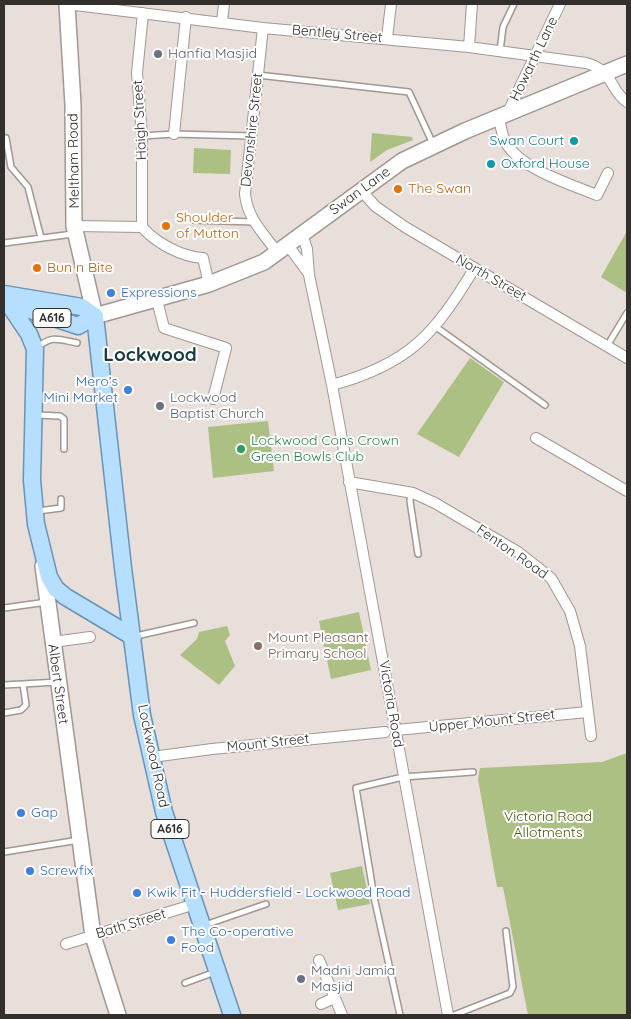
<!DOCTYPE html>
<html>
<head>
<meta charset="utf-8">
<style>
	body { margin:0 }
	#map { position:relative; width:631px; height:1019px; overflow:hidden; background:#e8deda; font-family:Quicksand,sans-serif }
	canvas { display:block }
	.frame { position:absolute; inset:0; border:5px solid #332f2d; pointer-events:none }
</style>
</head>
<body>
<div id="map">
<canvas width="631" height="1019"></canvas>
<div class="frame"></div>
</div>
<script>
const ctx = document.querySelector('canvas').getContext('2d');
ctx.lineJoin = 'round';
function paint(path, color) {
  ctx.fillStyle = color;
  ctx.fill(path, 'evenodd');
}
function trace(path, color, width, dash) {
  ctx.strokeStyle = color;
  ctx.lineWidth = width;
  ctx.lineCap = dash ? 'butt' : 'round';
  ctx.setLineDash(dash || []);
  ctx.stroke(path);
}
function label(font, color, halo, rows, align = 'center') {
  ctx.font = font + ' Quicksand,sans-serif';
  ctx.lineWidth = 4;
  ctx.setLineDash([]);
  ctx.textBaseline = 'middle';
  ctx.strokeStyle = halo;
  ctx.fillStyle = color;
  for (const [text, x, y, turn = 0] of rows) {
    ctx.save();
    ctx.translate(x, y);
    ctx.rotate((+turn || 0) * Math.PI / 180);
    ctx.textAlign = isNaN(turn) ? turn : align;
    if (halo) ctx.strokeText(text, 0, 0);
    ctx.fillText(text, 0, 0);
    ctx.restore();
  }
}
paint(new Path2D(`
	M372,133L412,137L413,140L387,150L370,162Z
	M194,148L231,150L230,174L193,173Z
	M627,231V293L601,277Z
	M470,358L504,382L459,457L417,434Z
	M268,421L274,471L213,478L208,427Z
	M359,612L371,670L331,679L319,621Z
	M227,626L230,635L225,641L235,666L219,685L180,655L197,639L199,632Z
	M627,753V1015H528L503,887H497L478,779L480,768L602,762Z
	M362,866L370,904L338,910L330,873Z`), '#acc084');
const lane = new Path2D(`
	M500,51L503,27L514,4
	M258,75L409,92L433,144
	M142,136L174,134L250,136
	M6,138L11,167L28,187L41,238
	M192,220L254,222
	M4,243L73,234
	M436,327L545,405
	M607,346L627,313
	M36,348C53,335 57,339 77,343
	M35,415L60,416L64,419V449
	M411,492L410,501L418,554
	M38,511L61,508V499
	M4,608L47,602
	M136,636L194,623
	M4,685L58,682
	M4,713L21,710L26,705L23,684
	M4,852L79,840
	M205,925L266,904
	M185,983L215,972
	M400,1015L374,897L356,788L403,777L473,772
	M454,1015L510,993L513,987L506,931`);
const street = new Path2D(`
	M67,4L263,28L469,47L586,63C614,70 609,90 627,102
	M222,22L224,4
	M263,28L245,194C247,218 264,234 277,252
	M387,38L391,4
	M469,47L472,4
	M507,114L560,4
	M498,117C501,125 502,136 506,143C521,169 570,184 597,195L608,173
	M174,134L186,17
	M361,190L375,206L405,227L627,358
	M74,226L142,227
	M142,227V136L137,73L143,13
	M142,227C156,243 182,257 203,258L209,284
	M302,234L307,249L309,275L332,385L448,1015
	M287,244L309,274
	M157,300L164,328L226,348L213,399
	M332,385C409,364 434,335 474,269
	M536,438L627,491
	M349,482L413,493L435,503L518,552L551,578L570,611L580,646L591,736
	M53,642L90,637
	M396,730L588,712
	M152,757L212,749L385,732
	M66,944L195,904
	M319,960L342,1015
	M321,1004L334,998`);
const secondary = new Path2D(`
	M67,4L73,105L74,226L95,316L209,284L264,262L402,161L465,131L627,64
	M43,566L93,936L118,1015`);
const primary = new Path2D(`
	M4,294L82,307L95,316
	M6,302L78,326L95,316
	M8,303L29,334L35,349L32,480L36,524L49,577L56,589L66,597L133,637
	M95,316L123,568L142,715L164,812L232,1015`);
trace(lane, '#a19793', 8);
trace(street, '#a19793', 12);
trace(secondary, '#a19793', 18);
trace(primary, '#6993b6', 19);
trace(lane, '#fff', 5);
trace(street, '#fff', 10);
trace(secondary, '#fff', 15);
trace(primary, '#b6dfff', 16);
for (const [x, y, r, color] of [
	[158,54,5,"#6b7280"],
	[574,141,5,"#0f9aa8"],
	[491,164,5,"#0f9aa8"],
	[398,189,5,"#e8710a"],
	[166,226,5,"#e8710a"],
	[37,268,5,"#e8710a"],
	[111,293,5,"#3f7fe0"],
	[128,390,5,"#3f7fe0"],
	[160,406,5,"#6b7280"],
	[241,449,5,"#2e9e5b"],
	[258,646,5,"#8d6e63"],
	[21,813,5,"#3f7fe0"],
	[30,871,5,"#3f7fe0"],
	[137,893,5,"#3f7fe0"],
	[171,940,5,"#3f7fe0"],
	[301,979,5,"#6b7280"]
]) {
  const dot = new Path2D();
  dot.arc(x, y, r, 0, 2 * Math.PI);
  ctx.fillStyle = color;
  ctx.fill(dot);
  trace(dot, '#fff', 2);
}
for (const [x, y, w] of [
	[52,318,38],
	[170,829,38]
]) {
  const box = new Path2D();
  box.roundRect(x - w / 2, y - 9.5, w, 19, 4);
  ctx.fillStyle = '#fff';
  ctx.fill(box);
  trace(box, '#332f2d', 1);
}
label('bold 12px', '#332f2d', null, [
	["A616",52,318],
	["A616",170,829]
]);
label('14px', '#332f2d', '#fff', [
	["Bentley Street",337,34,5],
	["Howarth Lane",534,59,-64],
	["Haigh Street",140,120,-93],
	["Devonshire Street",252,130,-84],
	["Meltham Road",74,161,-91],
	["Swan Lane",360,191,-36],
	["North Street",491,278,30],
	["Fenton Road",512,552,35],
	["Albert Street",58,684,82],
	["Victoria Road",391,704,80],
	["Upper Mount Street",492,721,-6],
	["Mount Street",268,743,-6],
	["Lockwood Road",153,756,78],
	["Bath Street",131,924,-17]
]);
label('14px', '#5b616d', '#fff', [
	["Hanfia Masjid",168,54],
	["Lockwood",170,398],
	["Baptist Church",170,414],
	["Madni Jamia",311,971],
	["Masjid",311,987]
], 'left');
label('14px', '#0d838f', '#fff', [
	["Swan Court",564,141],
	["Oxford House",501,164,"left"]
], 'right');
label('14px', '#c56008', '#fff', [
	["The Swan",408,189],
	["Shoulder",176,218],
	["of Mutton",176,234],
	["Bun n Bite",47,268]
], 'left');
label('14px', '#366cbe', '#fff', [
	["Expressions",121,293],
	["Mero’s",118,382,"right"],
	["Mini Market",118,398,"right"],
	["Gap",31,813],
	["Screwfix",40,871],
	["Kwik Fit - Huddersfield - Lockwood Road",147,893],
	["The Co-operative",181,932],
	["Food",181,948]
], 'left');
label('14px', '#27864d', '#fff', [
	["Lockwood Cons Crown",251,441],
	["Green Bowls Club",251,457]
], 'left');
label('14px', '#785e54', '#fff', [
	["Mount Pleasant",268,638],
	["Primary School",268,654]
], 'left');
label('14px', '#455800', '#fff', [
	["Victoria Road",548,817],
	["Allotments",548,833]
]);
label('bold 19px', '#193b3c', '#fff', [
	["Lockwood",150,355]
]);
</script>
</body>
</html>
